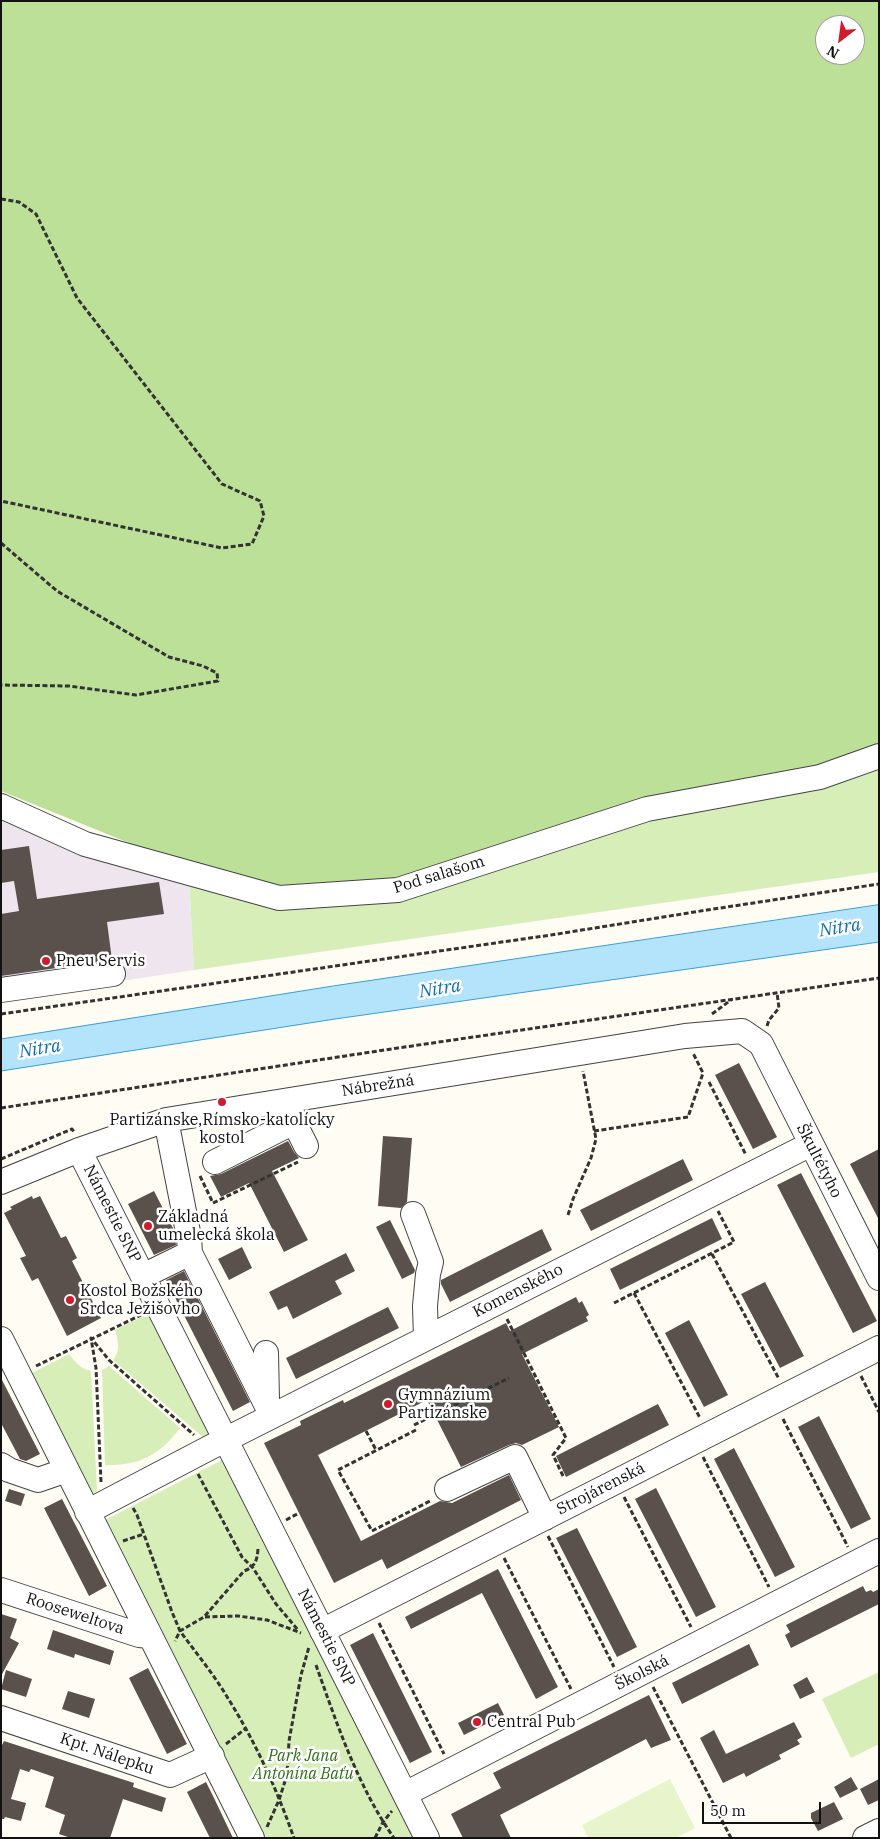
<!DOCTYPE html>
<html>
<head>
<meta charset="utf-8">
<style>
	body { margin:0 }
	#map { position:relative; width:880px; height:1839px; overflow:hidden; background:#fffcf4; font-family:"IBM Plex Serif",serif }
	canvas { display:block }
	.frame { position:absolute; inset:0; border:2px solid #111; pointer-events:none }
	.north { position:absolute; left:815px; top:15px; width:50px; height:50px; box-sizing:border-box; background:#fff; border:1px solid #a0a0a0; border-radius:50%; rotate:210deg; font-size:14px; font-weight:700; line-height:20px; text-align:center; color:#111 }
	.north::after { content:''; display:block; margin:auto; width:18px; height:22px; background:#cd1c2e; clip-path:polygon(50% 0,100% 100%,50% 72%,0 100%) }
	.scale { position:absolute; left:702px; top:1802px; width:119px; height:22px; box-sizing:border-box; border:2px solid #111; border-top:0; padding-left:6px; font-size:15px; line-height:18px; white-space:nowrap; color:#111; -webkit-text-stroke:4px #fff; paint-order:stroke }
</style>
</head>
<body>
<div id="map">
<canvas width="880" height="1839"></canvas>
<div class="frame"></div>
<div class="north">N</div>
<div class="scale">50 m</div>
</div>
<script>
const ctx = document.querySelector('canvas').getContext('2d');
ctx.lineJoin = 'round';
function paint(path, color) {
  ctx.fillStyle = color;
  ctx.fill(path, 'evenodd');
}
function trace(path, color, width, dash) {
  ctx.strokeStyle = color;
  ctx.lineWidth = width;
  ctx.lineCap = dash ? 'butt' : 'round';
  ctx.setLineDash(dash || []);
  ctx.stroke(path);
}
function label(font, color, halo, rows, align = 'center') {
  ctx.font = font + ' "IBM Plex Serif",serif';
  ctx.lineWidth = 5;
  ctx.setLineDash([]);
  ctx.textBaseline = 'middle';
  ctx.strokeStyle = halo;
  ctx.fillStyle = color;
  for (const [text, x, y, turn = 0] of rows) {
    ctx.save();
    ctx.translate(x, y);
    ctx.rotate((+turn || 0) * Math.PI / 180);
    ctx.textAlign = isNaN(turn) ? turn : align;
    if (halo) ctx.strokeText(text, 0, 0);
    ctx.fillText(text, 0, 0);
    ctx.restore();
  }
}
paint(new Path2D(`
	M1,795L189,877L194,970L1,999Z`), '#eee5ef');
paint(new Path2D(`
	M879,770V872L194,970L189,877L650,819L816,789Z
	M150,1313L210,1435L204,1438L113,1360C121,1350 118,1342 115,1330Z
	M69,1354C75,1362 81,1369 91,1371L97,1491L92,1494L32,1373Z
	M109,1366L180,1428C160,1455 139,1466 105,1465L102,1370Z
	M224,1459L417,1838H262L103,1521Z
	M879,1672V1744L851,1758L822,1699Z`), '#d7eeb9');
paint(new Path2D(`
	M1,1H879V749L409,882L280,893L191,868L1,791ZM825,25H855V55H825Z`), '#bce097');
paint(new Path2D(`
	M670,1779L695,1828L676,1838H588L582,1825Z`), '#e8f4cc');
const water = new Path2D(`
	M879,905V942L335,1019L1,1071V1039L333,986Z`);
paint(water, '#b4e4fb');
trace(water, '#359fd8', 1);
paint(new Path2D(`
	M29,846L37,899L159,882L164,914L107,922L112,960L1,976V914L19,911L14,881L1,883V850Z
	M739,1063L777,1137L753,1149L715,1075Z
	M383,1136L412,1138L407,1202L401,1208L378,1206Z
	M288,1141L294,1152L299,1158L272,1171L308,1240L284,1252L249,1183L221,1197L210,1176L221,1174Z
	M879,1149V1220L850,1164Z
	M683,1159L693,1180L591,1231L580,1210Z
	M801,1173L877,1321L853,1333L777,1185Z
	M154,1191L174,1230L176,1245L154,1255L128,1204Z
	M32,1196L33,1199L40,1196L61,1238L66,1236L77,1258L72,1261L101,1318L67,1336L38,1278L32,1281L20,1258L26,1256L4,1213L12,1209L10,1207Z
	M712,1218L722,1239L620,1290L610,1269Z
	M390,1220L415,1270L414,1273L402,1279L376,1227Z
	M542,1229L552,1250L450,1302L441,1284V1280Z
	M242,1247L252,1268L229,1280L218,1259Z
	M346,1253L355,1271L335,1281L342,1294L293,1319L287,1306L278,1310L269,1292Z
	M184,1271L250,1402L233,1411L166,1280Z
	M765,1282L804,1356L780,1368L741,1294Z
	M576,1297L579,1303L582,1301L589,1315L586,1317L588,1321L522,1354L559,1427L522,1445L516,1443L509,1445L461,1467L427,1400L318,1455L361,1541L440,1501L452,1503L509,1475L521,1500L387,1569L382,1559L334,1583L264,1443L301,1425L300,1421L343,1400L344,1403L506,1323L510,1331Z
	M388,1307L399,1328L296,1379L286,1358Z
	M689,1320L728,1395L704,1407L665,1333Z
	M1,1378L40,1454L26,1461L20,1459L1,1423Z
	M658,1404L669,1425L566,1477L556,1456Z
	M819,1416L871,1519L851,1529L798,1427Z
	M734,1448L795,1567L775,1577L714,1459Z
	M656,1488L716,1607L696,1617L635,1499Z
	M9,1489L25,1494L21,1506L5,1501Z
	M62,1499L107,1586L89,1596L44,1508Z
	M577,1528L637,1647L617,1657L556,1538Z
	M498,1569L558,1687L536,1699L482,1593L411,1629L405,1617Z
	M863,1586L866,1592L871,1590L873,1592L879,1589V1604L791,1648L785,1635L790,1632L786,1625Z
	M1,1614L17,1619L10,1638L19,1643L1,1676Z
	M53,1630L114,1651L110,1665L75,1654L74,1658L47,1649Z
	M373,1633L432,1752L410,1763L350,1645Z
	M749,1644L759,1665L682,1704L672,1683Z
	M148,1668L187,1744L167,1754L129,1678Z
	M6,1670L32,1679L26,1697L1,1689Z
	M807,1677L815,1692L800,1699L793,1685Z
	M68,1691L95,1699L89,1718L62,1709Z
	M649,1695L671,1740L651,1748L646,1739L500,1815L511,1838H463L451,1814L501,1788L493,1773Z
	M498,1703L504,1715L464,1735L458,1723Z
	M794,1722L802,1737L797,1740L800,1744L779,1755L781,1759L761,1769L746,1777L744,1773L723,1783L700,1738L714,1730L726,1754Z
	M4,1741L134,1783L133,1787L166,1798L162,1812L123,1799L110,1838H71L59,1834L65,1815L45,1807L54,1777L31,1769L29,1772L20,1769L11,1799L26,1803L21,1821L5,1817L4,1819H1V1747Z
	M851,1777L858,1789L840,1798L834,1787Z
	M879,1779V1800L868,1805L860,1789Z
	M206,1782L214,1798L233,1838H210L187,1792Z
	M834,1802L843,1819L818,1831L811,1818V1813Z`), '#5a514c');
const minor = new Path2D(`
	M1,806L85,844L279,898L398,890L647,809L820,777L879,756
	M1,990L113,974
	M291,1108L294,1122L306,1146
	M166,1120L189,1237L190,1253L272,1416
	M79,1150L427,1838
	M215,1162L294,1122
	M1,1182L79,1150L166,1120L685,1036L742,1031L761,1044L879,1278
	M413,1214L431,1262L428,1274L425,1306L426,1338
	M143,1276L190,1253
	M1,1339L252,1838
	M266,1353L267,1400
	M1,1465L9,1470L38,1480L67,1470
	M447,1489L515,1457L545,1518
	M87,1512L209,1448L811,1144
	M1,1590L139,1635L150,1636
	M322,1631L879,1348
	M1,1718L170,1775L212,1756
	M405,1794L879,1551
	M865,1838L879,1831`);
trace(minor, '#444', 26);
trace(new Path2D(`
	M1,199L19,202L36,214L77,298L222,484L260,501L264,516L252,544L222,548L1,501
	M1,543L57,591L169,657L203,666L217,673L218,681L136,695L69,686L1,685
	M1,1014L551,935L707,910L879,884
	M712,1014L731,1000
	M767,1026L769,1020L779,1008L777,993
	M709,1082L746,1155
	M1,1108L398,1048L879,978
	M594,1131L688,1117L703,1073L693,1053
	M1,1159L72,1129L74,1132
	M200,1176L213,1203L298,1162
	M568,1215L573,1199L591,1158L596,1139L583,1071
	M712,1254L779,1379
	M634,1293L700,1418
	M614,1303L734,1242L718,1211
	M507,1319L566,1438L553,1455L564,1478
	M36,1366L141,1315
	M861,1376L879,1412
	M783,1419L848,1547
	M414,1425L509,1378
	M416,1430L338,1470L372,1531L432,1500
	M366,1431L376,1450
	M703,1457L769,1587
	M198,1474L242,1557L253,1568L276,1604L298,1630
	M101,1482L96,1368L91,1338L109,1360L194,1435
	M624,1497L691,1627
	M133,1508L137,1515L172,1612L180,1631L175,1641
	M286,1520L299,1513
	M548,1536L614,1667
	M123,1541L144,1534
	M258,1549C257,1561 255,1567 244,1571L204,1617L180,1631C197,1654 215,1676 229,1700C256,1743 277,1790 294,1838
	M504,1558L571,1689
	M205,1617L238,1616L267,1620L301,1633
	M379,1623L444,1754
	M316,1665C337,1724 358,1787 394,1838
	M653,1687L731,1838
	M226,1744L245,1729
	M267,1827L279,1800L287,1775L289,1741L301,1675L309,1647
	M375,1838L383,1822L392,1811`), '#333', 3, [5, 2.5]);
trace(minor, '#fff', 24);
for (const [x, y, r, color] of [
	[46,961,5,"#cd1c2e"],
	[222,1102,5,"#cd1c2e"],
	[148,1226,5,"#cd1c2e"],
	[70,1300,5,"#cd1c2e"],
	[388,1404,5,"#cd1c2e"],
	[477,1722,5,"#cd1c2e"]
]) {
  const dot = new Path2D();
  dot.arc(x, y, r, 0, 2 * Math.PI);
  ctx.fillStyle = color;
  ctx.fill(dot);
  trace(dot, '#fff', 2);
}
label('16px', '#111', '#fff', [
	["Pod salašom",439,875,-17],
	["Nábrežná",378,1086,-9],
	["Škultétyho",819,1161,63],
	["Námestie SNP",112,1214,63],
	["Komenského",518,1291,-27],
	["Strojárenská",601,1489,-27],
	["Rooseweltova",75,1614,18],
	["Námestie SNP",326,1638,63],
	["Školská",642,1673,-27],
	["Kpt. Nálepku",107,1754,19]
]);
label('16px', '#111', '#fff', [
	["Pneu Servis",56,961],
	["Partizánske,Rímsko-katolícky",222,1120,"center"],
	["kostol",222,1138,"center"],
	["Základná",158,1217],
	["umelecká škola",158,1235],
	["Kostol Božského",80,1291],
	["Srdca Ježišovho",80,1309],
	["Gymnázium",398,1395],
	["Partizánske",398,1413],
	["Central Pub",487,1722]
], 'left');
label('italic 16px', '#306f1a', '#fff', [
	["Park Jana",303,1756],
	["Antonína Baťu",303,1774]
]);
label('italic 18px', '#0e70ae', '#fff', [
	["Nitra",840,928,-9],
	["Nitra",440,989,-9],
	["Nitra",40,1049,-9]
]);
</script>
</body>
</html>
